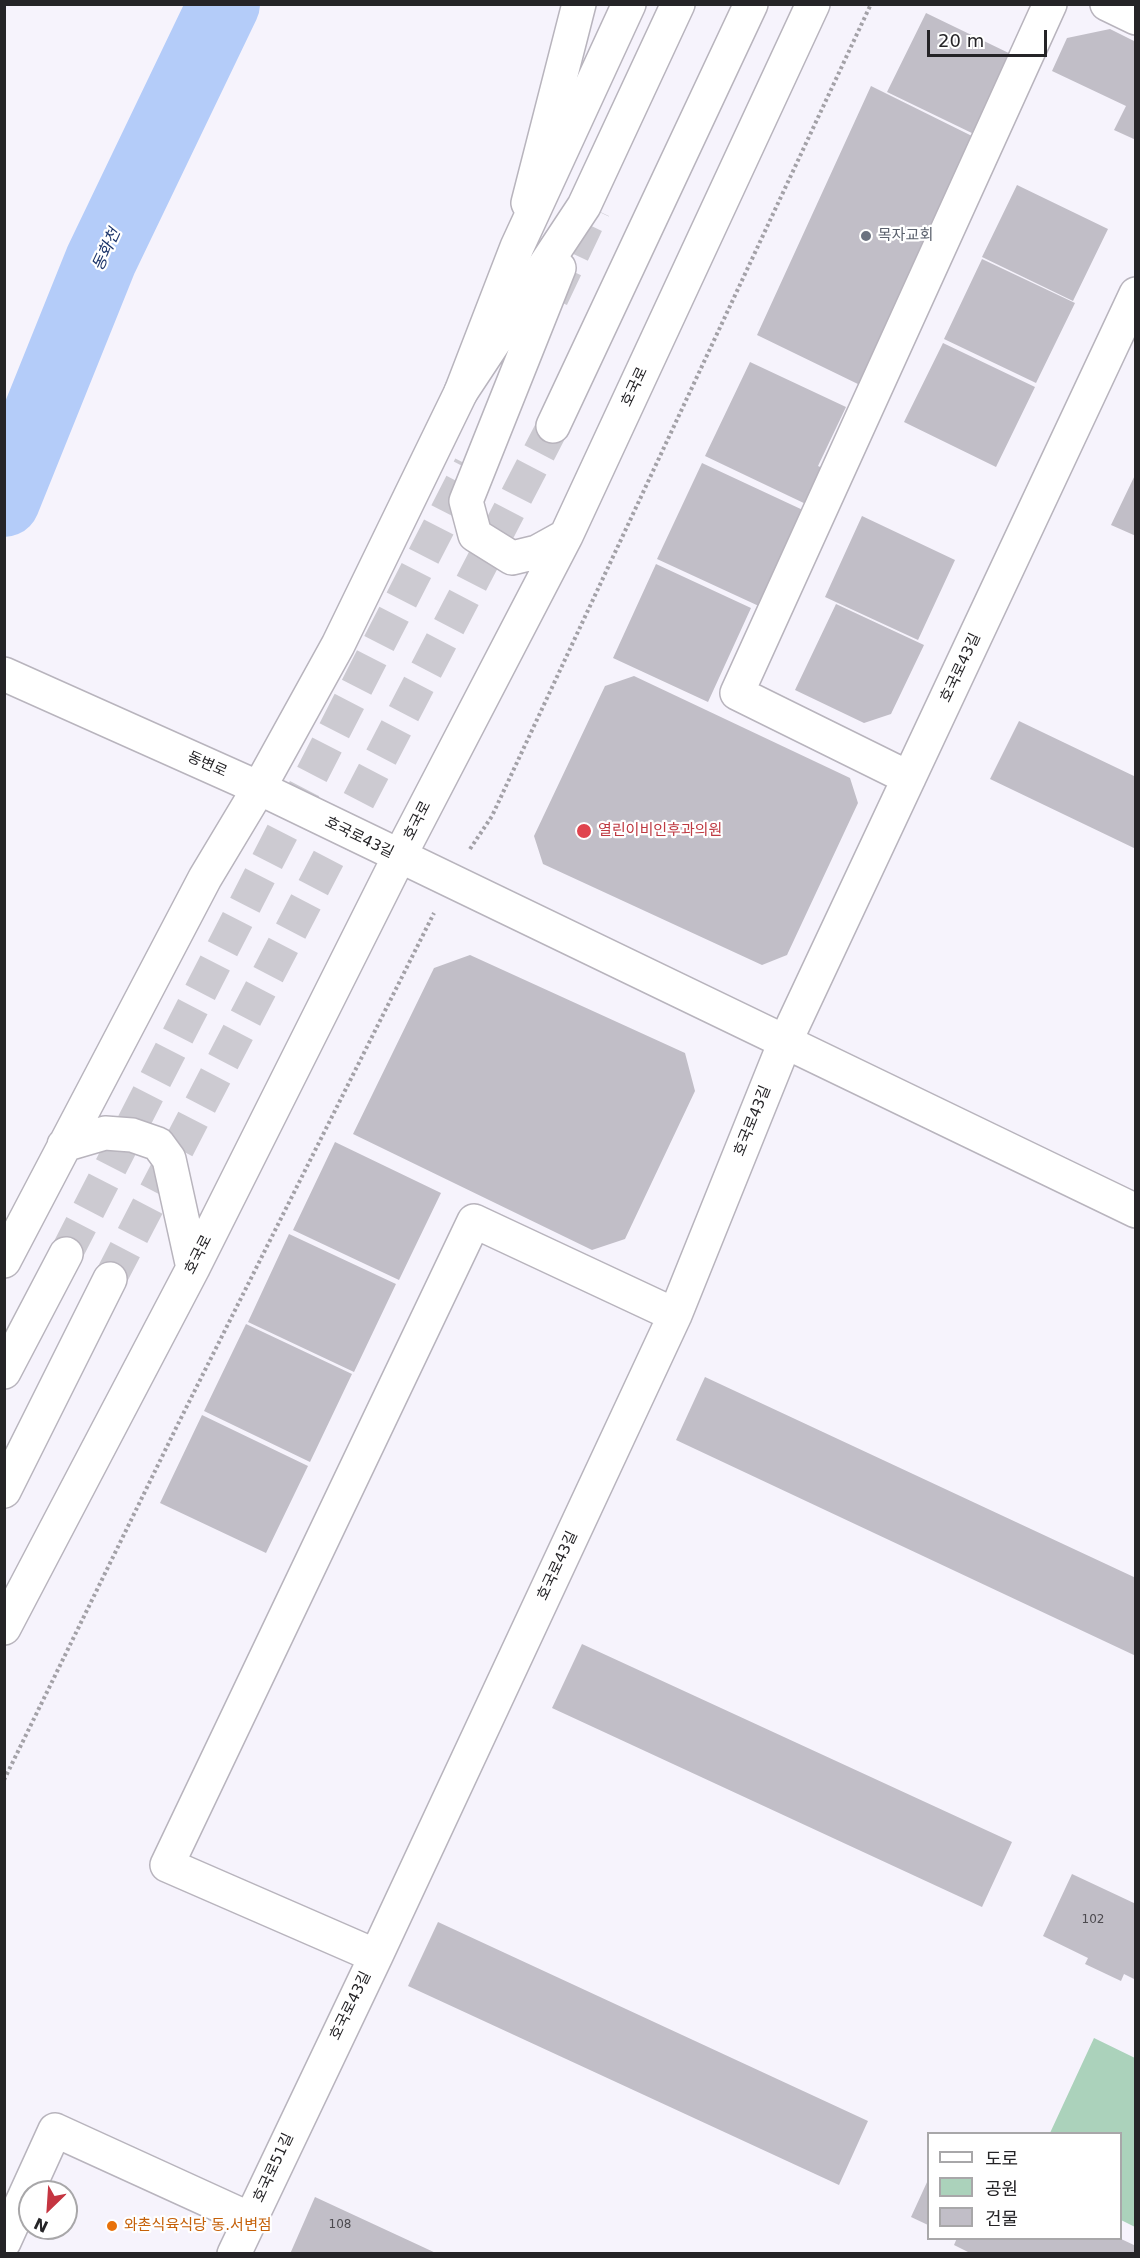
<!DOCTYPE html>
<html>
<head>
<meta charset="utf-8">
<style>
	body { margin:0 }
	#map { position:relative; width:1140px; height:2258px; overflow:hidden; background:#f6f3fc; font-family:"DejaVu Sans","Noto Sans KR",sans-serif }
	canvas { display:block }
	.frame { position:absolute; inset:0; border:6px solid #252427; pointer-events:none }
	.legend { position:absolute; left:927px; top:2132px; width:195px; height:108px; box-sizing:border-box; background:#fff; border:2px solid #a8a7a9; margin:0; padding:8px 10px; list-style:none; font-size:18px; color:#252427 }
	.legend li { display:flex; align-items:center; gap:12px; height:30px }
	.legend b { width:30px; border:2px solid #a8a7a9 }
	.north { position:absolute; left:18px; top:2180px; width:60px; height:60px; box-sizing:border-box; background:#fff; border:2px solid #a8a7a9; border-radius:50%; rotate:205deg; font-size:16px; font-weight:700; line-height:24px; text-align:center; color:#252427 }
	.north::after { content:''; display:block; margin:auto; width:21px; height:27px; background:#c53541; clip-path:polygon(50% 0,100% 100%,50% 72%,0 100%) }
	.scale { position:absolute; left:927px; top:30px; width:120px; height:27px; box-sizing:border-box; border:3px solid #252427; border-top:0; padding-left:8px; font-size:18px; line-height:21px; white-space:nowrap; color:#252427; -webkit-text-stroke:4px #fff; paint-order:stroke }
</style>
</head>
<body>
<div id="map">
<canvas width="1140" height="2258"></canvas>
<div class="frame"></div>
<ul class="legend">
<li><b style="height:8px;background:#fff"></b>도로</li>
<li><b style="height:16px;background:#abd2bb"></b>공원</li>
<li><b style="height:16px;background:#c1bec7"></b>건물</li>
</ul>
<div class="north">N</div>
<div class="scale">20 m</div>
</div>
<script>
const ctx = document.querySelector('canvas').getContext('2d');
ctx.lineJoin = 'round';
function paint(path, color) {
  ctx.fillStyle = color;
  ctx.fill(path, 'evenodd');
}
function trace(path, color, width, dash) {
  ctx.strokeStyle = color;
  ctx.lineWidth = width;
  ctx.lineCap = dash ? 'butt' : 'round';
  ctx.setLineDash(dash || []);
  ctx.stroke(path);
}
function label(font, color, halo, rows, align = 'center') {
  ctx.font = font + ' "DejaVu Sans","Noto Sans KR",sans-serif';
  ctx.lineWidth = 4.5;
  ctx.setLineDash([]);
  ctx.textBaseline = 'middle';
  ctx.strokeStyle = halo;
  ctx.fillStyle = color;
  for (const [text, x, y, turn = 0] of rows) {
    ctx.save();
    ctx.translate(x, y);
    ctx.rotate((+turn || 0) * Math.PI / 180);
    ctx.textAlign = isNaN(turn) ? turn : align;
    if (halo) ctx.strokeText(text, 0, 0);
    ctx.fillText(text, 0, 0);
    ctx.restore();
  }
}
paint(new Path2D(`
	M1094,2038L1135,2058V2227L1121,2220L1120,2134L1050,2133Z`), '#abd2bb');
trace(new Path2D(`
	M4,501L101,260L224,4`), '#b4ccf9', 72);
paint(new Path2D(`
	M926,13L1017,57L978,136L887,92Z
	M1110,29L1136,42V140L1114,130L1126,106L1052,71L1067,38Z
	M871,86L976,138L862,386L757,335Z
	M1017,185L1108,229L1073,301L982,257Z
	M982,259L1075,303L1036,383L944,339Z
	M943,343L1035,387L996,467L904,422Z
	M750,362L846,407L818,466L827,470L810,506L705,456Z
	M702,463L805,511L761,607L657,559Z
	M1136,473V536L1111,525Z
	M862,516L955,560L918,640L825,597Z
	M656,564L751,608L708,702L613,658Z
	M836,604L924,645L891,714L864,723L795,690Z
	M634,676L850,778L858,803L787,955L762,965L543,864L534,836L605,686Z
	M1019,721L1136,777V849L990,779Z
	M470,955L685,1053L695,1091L625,1239L592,1250L353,1134L434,968Z
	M335,1142L441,1193L399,1280L293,1230Z
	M289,1234L396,1284L354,1372L248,1322Z
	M246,1324L352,1374L310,1462L204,1411Z
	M705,1377L1136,1578V1656L676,1440Z
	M202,1415L308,1466L266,1553L160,1503Z
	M582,1644L1012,1842L982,1907L552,1708Z
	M1072,1874L1136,1904V1980L1124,1974L1121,1981L1085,1964L1088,1958L1043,1936Z
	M438,1922L868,2121L839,2185L408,1986Z
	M928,2180V2225L911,2217Z
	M315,2197L438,2254H290Z
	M957,2238H1119L1136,2246V2254H972L954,2245Z`), '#c1bec7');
trace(new Path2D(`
	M552,298L594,209
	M66,1254L470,466
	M110,1279L553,426`), '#cccad1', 33, [33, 16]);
const street = new Path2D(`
	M1107,4L1136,18
	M909,778L737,693L1050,4
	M376,1956L167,1865L474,1221L675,1315
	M4,2242L55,2130L250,2219
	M234,2254L376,1956L675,1315L785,1042L1136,294`);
const secondary = new Path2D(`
	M528,203L579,4
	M559,268L466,501L475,535L512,558L537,552L566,536
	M553,426L751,4
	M4,674L259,788L1136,1211
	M64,1145L105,1133L132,1135L158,1144L169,1159L193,1268
	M4,1261L205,878L259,788L338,645L461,392L584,206L678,4
	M4,1372L66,1254
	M4,1491L110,1279
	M4,1628L193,1268L399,857L566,536L813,4`);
const highway = new Path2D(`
	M461,392L517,247L629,4`);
trace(street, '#b8b4bd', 36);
trace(secondary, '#b8b4bd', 36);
trace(highway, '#b8b4bd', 36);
trace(new Path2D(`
	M470,849L492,816L871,4
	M4,1780L178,1424L434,913`), '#a3a1a7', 4, [3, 3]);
trace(street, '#fff', 33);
trace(secondary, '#fff', 33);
trace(highway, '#fff', 33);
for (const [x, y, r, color] of [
	[866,236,6,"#6b7280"],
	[584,831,8,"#e0444e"],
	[112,2226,6,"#e8710a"]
]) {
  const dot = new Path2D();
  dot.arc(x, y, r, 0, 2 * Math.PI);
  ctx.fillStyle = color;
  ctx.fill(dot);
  trace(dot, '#fff', 2);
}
label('12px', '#4c4a4f', null, [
	["102",1093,1920],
	["108",340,2225]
]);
label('15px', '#5b616d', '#fff', [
	["목자교회",878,236]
], 'left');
label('15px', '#252427', '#fff', [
	["호국로",635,387,-65],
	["호국로43길",961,668,-65],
	["동변로",207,765,24],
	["호국로",418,821,-63],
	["호국로43길",359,838,26],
	["호국로43길",753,1121,-68],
	["호국로",199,1255,-63],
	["호국로43길",558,1566,-65],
	["호국로43길",351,2006,-64],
	["호국로51길",274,2168,-65]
]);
label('15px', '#be3a42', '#fff', [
	["열린이비인후과의원",598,831]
], 'left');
label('15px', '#c56008', '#fff', [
	["와촌식육식당 동.서변점",124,2226]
], 'left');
label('italic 16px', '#1b346a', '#fff', [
	["동화천",107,250,-65]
]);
</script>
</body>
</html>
